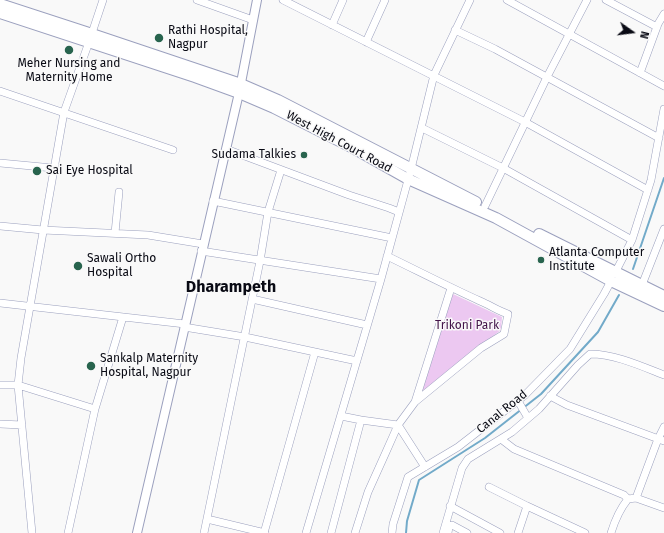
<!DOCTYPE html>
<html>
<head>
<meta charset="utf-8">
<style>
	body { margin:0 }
	#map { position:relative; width:664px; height:533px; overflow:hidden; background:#f9f9f9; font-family:"Fira Sans",sans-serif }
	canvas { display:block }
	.north { position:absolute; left:612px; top:12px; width:40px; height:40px; -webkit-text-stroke:3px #f9f9f9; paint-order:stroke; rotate:104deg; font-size:11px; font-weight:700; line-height:16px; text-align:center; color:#090a14 }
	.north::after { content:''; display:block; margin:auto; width:14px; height:18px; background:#090a14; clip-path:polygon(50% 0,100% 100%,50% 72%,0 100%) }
</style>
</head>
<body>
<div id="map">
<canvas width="664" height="533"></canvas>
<div class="north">N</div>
</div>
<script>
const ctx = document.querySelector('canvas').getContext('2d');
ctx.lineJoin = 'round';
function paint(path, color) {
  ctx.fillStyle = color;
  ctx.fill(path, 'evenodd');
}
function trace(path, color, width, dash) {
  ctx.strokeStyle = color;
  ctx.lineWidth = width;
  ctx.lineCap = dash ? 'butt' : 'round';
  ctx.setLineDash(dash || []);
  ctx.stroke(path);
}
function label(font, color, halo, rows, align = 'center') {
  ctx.font = font + ' "Fira Sans",sans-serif';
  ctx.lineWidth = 3;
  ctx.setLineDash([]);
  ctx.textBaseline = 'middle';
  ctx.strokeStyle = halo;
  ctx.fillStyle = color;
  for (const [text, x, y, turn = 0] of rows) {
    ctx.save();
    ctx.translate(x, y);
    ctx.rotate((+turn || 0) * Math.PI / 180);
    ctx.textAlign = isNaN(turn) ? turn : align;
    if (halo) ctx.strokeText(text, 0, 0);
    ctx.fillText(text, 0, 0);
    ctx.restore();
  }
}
paint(new Path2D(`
	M453,294L502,317L501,330L417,396Z`), '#ecc8f1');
trace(new Path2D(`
	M633,269L664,178
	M406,533L407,521L419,480L485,438L541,394L598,332L619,295`), '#72aac9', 2);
const minor = new Path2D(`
	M197,0L253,20
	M283,0L525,122L648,190
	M507,0L664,86
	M606,0L657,27
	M332,25L343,0
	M455,30L495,49L659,138
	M366,42L385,0
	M640,73L658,24L664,14
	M0,91L173,150
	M422,128L503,168L632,240
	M226,149L349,195L389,208L399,212
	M0,163L53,168
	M213,201L392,238
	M485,206L547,77L587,0
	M0,226L43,230L148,235L203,244
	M115,233L119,192
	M201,251L381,279
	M387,256C418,271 449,287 480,301C490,305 498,311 508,314L504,334L481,348L415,402
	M615,273L632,240L651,180L664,109
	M642,285L664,229
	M252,299L367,325
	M0,303L185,324
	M184,327L245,337L357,361
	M0,385H18L95,409
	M550,396L567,405L664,441
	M518,401L528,418
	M341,416L361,420
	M0,424L22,425
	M501,439L514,449L624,495L628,499
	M489,487L527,506
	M636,498L658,439L664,427
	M450,506L500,533
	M207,519L265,533
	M32,533L18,385L21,358L64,112L89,42L103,0
	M68,533L95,409L123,317
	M204,533L260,261L268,212L281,170
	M264,533L315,352
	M306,533L381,279L411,169L434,75L470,0
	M331,533L361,420L398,425L425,467
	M355,533L368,492L386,452L398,425L415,402L451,288
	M392,533L393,524L408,477L458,447L525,395L570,349L604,294L611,281
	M443,533L462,468L468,459L512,432L539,409L578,365L590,354C615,354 641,366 664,375
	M448,533L449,527L452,525L467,533
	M518,533L527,506L585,533
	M611,533C615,520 619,510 628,499L636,498L664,508`);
const tertiary = new Path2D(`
	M137,533L239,93L257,0`);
const primary = new Path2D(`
	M0,4L92,34L241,84L278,100L476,202
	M0,13L195,77L239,93L274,108L353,148L408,179L496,218L611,281L664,306
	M539,234L664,296`);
trace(minor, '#9ba0be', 8);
trace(tertiary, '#9ba0be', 10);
trace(primary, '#9ba0be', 12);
trace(minor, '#fff', 7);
trace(tertiary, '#fff', 8);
trace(primary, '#fff', 10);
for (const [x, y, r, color] of [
	[159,38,5,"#28644e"],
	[69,50,5,"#28644e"],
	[304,155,4,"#28644e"],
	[37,171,5,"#28644e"],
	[541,260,4,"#28644e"],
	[78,266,5,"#28644e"],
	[91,366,5,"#28644e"]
]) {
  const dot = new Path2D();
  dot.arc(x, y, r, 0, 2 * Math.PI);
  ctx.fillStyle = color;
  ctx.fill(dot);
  trace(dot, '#f9f9f9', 1.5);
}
label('12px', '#090a14', '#f9f9f9', [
	["Rathi Hospital,",168,31],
	["Nagpur",168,45],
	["Meher Nursing and",69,64,"center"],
	["Maternity Home",69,78,"center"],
	["Sudama Talkies",296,155,"right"],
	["Sai Eye Hospital",46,171],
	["Atlanta Computer",549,253],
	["Institute",549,267],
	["Sawali Ortho",87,259],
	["Hospital",87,273],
	["Sankalp Maternity",100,359],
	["Hospital, Nagpur",100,373]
], 'left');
label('12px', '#090a14', '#f9f9f9', [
	["West High Court Road",339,142,28],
	["Canal Road",502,412,-39]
]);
label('12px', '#431449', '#f9f9f9', [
	["Trikoni Park",467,326]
]);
label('bold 16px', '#090a14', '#f9f9f9', [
	["Dharampeth",231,288]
]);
</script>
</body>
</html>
